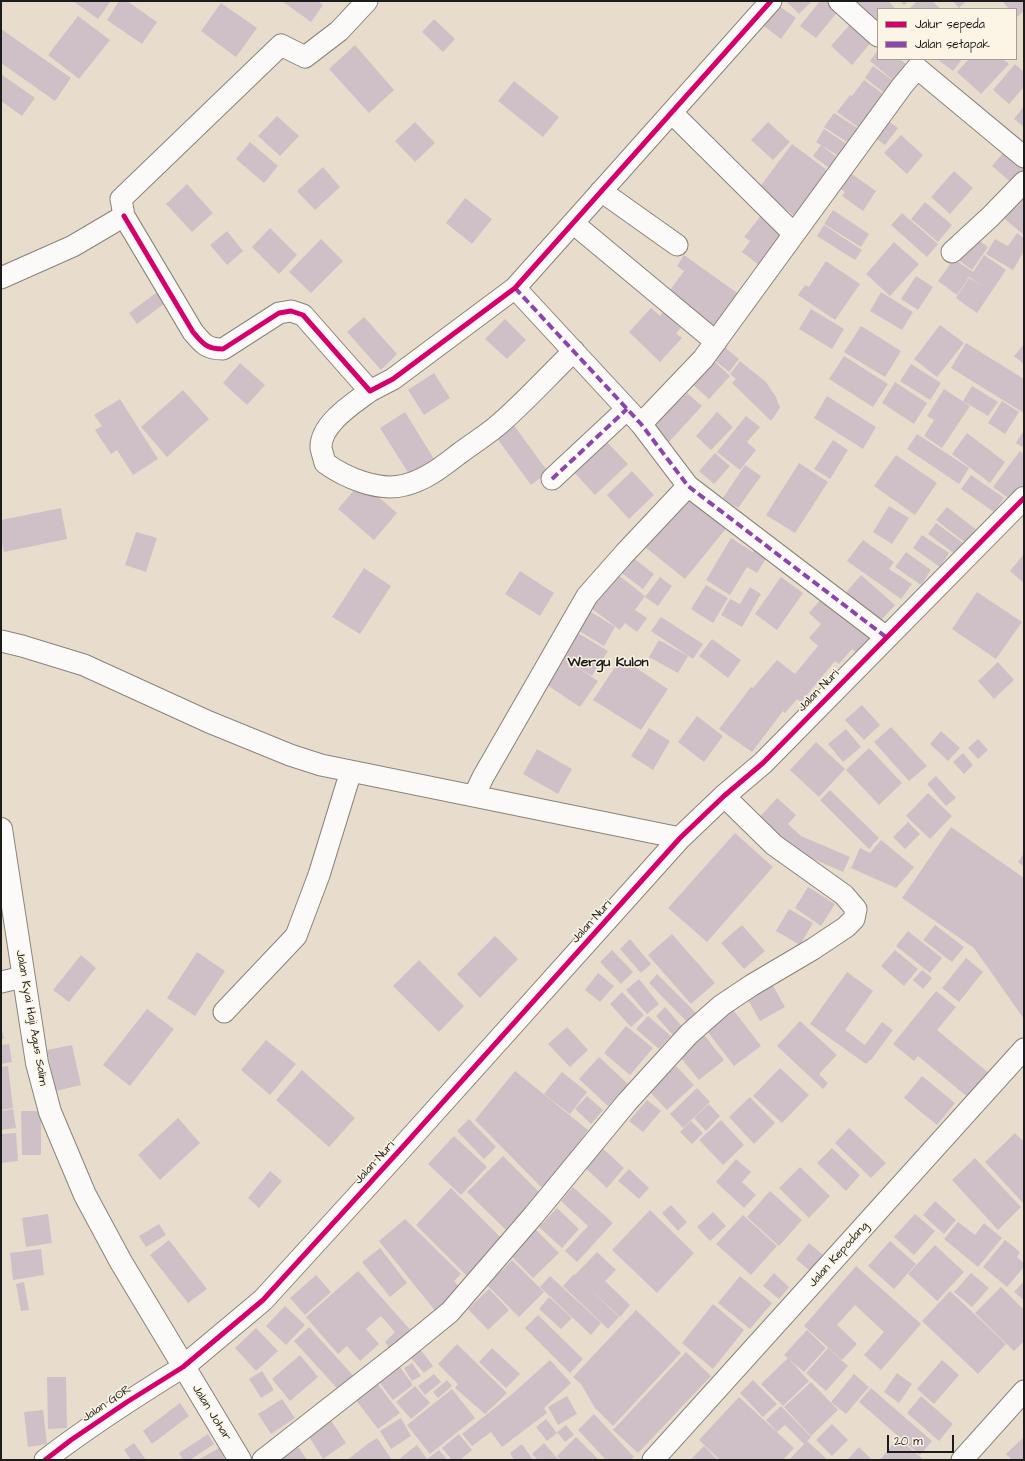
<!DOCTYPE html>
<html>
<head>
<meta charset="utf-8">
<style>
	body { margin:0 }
	#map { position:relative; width:1025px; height:1461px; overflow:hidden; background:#e8ddcd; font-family:"Architects Daughter",sans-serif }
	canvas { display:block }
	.frame { position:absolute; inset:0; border:2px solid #1c1c1c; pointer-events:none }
	.legend { position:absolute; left:877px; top:8px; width:140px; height:52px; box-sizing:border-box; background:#fcf5e5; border:1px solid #a29e95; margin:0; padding:5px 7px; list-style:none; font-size:12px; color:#1c1c1c }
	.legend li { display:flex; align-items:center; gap:8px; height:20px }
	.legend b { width:20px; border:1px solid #a29e95 }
	.scale { position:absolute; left:887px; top:1435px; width:67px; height:18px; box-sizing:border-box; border:2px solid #1c1c1c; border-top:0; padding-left:5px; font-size:12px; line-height:14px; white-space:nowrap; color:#1c1c1c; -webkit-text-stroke:3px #fcf5e5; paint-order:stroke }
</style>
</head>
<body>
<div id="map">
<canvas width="1025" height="1461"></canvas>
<div class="frame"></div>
<ul class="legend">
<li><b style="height:5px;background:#d6006c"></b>Jalur sepeda</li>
<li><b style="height:5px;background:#8e44ad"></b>Jalan setapak</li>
</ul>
<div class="scale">20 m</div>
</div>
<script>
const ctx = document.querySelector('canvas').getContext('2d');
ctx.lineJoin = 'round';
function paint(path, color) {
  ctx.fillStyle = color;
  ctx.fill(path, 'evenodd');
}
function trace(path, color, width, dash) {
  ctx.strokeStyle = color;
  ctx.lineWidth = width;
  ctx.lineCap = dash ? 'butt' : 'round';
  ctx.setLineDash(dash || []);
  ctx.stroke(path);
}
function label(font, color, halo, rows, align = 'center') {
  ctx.font = font + ' "Architects Daughter",sans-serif';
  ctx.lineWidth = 3;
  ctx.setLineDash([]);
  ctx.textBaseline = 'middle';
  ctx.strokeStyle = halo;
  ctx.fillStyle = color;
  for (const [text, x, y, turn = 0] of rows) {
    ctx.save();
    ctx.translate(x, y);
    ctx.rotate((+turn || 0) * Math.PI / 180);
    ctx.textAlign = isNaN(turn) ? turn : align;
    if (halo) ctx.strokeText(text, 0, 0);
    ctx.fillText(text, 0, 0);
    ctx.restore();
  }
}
paint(new Path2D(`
	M73,1H111L98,19Z
	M119,1H127L157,22L142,44L107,20Z
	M282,1H318L323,5L311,22Z
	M786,1H812L799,14Z
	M820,1H830L840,9L816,38L800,26Z
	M852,1H888L895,8L894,9H878V26Z
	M900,1H908L904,5Z
	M917,1H932L941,9H909Z
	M953,1H966L959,8Z
	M1002,1H1024V11L1017,17L1016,9H1009Z
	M221,3L257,28L236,57L201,31Z
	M775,3L796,18L781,39L760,23Z
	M78,16L110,40L79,79L48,55Z
	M434,19L455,39L443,52L422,32Z
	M852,22L873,40L852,65L831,46Z
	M1,29L71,78L55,101L1,63Z
	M355,45L394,90L369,113L329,69Z
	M878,50V59H900L907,65L894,81L870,61Z
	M937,59H962L953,71Z
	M969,59H1003L1009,64L981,94L957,72Z
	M1015,64L1024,72V87L1009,104L993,90Z
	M873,66L900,86L891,98L865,78Z
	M1,74L35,98L22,116L1,101Z
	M864,80L890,99L865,132L837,112L850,95L852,96Z
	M514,81L559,117L543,137L498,101Z
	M1024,106V127L1014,119Z
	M834,113L859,129L850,144L824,127Z
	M277,116L299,136L280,156L258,136Z
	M883,117L898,128L885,145L870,134Z
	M415,122L435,143L415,162L395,141Z
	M768,122L790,142L773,160L751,140Z
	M824,129L853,148L845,160L816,142Z
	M901,135L923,155L907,174L884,153Z
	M250,142L278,166L264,183L236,159Z
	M792,144L835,176L801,221L759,188Z
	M821,145L844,163L836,173L813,156Z
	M1007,148L1024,163V171L1013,184L992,166Z
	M323,167L340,187L315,210L297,191Z
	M954,171L973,188L950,214L931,197Z
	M849,172L876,191L863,211L842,196L845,192L838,187Z
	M187,184L213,213L192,232L166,204Z
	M1009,196L1018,204L1024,197V235L995,211Z
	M465,198L492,219L472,244L446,223Z
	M925,202L952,225L938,242L911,219Z
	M833,210L869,234L861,247L824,224Z
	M764,212L791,233L763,268L742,252L750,241L744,237Z
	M902,213L938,244L927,257L891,225Z
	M824,225L862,250L855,260L817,236Z
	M270,228L297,255L279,274L252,247Z
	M227,231L243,251L227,265L210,245Z
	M1017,233L1024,238V251L1013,270L986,254L995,239L1008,246Z
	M972,235L988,247L972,270L956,258Z
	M321,239L343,261L311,293L289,272Z
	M894,242L919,264L890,296L866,274Z
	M684,255L740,295L718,335L665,297L684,271L677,266Z
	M984,255L1006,270L977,313L956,298L969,278L982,286L969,277L957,295L938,281L954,259L973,272Z
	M826,261L860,284L835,320L798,295L805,285L809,287Z
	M916,276L933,287L918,310L901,299Z
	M160,290L168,301L137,324L129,313Z
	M881,292L913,312L902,330L870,311Z
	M651,308L660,316L664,311L681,328L676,333L682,338L660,362L629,332Z
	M811,309L844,329L832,349L799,329Z
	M364,317L397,354L381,370L347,332Z
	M505,319L526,340L507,359L485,339Z
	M940,325L964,343L937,377L914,359Z
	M861,326L901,351L885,377L844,352Z
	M966,343L1024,379V413L951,368Z
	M1024,344V364L1014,356Z
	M722,345L739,359L729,372L712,358Z
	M844,356L888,384L873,407L829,379Z
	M713,360L730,376L709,399L692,384Z
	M740,361L766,382L776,397L780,408L771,421L732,383L736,379L730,374Z
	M240,363L265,385L247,405L223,383Z
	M911,364L941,383L930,400L900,381Z
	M434,373L450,398L424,415L408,390Z
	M895,382L927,403L914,424L882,403Z
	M972,386L998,402L988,416L963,401Z
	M944,389L970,406L942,448L924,436L934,420L927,416Z
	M183,390L209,419L167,457L141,427Z
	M687,393L702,406L667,444L650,428L678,396L681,399Z
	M827,396L876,427L863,449L814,418Z
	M120,399L158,459L133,475L117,450L111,454L95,430L102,426L94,415Z
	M1002,401L1019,412L1005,434L988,423Z
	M405,412L434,459L409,474L380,428Z
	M717,412L733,427L711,450L696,436Z
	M746,416L760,427L747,442L756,450L740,470L717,452Z
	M513,424L548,472L531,485L496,437Z
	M1024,430V448L1016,443Z
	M967,433L1005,462L990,483L952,454Z
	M917,434L969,468L959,484L907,449Z
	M833,440L848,450L830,479L814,469Z
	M606,441L628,464L595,495L574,472Z
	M1020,451L1024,454V488L1014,502L993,487Z
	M715,453L730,466L714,484L699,471Z
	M896,455L937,483L915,515L874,486Z
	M799,463L828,482L795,533L766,515Z
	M745,465L761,476L738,508L723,498Z
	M632,471L654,495L629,519L607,495Z
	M971,475L1004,498L994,512L961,489Z
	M361,482L397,513L374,540L338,509Z
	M687,493L728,526L685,579L645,547Z
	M889,506L909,518L892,544L873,532Z
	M947,507L978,531L967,544L936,520Z
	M61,508L67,539L4,552L1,539V520Z
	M936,523L963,543L955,554L928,534Z
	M136,532L157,538L146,572L125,565Z
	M922,535L949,553L940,567L913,548Z
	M731,538L753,552L758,544L770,552L757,573L747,567L730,595L706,580Z
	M863,540L894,562L889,569L912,584L901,599L847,561Z
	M906,552L931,570L921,585L895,567Z
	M627,553L654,574L643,589L615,568Z
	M1024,554V583L1010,571Z
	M364,568L391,586L360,634L332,617Z
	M520,571L554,593L540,616L505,594Z
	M613,571L645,596L635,610L647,618L637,632L625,623L620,630L587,605Z
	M861,575L895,605L876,626L843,596Z
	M660,577L672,586L658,606L645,597Z
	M781,577L803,593L777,630L755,614Z
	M706,585L728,598L713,623L691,609Z
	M750,587L761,594L742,627L721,615L730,599L740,604Z
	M827,592L877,634L859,655L852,649L839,664L835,661L801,702L797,699L785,713L783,711L752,752L719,729L751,687L753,688L777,660L795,674L818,646L809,638L821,624L809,613Z
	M977,592L1022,622L996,659L952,629Z
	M583,607L615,627L604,646L571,626Z
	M661,617L703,644L693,659L651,631Z
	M571,629L608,651L592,676L572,664L598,681L580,707L547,685L551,662L559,667L564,658L556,653Z
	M712,639L741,660L728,678L699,656Z
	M659,640L688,656L678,673L649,657Z
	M621,658L668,689L641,730L593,700Z
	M998,662L1014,680L994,699L978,681Z
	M862,705L880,725L864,740L845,720Z
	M697,716L723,736L704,762L678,742Z
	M891,727L927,766L909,781L874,742Z
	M649,728L670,741L653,770L631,756Z
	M846,729L861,747L843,762L828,744Z
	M941,731L960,748L948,761L930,744Z
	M978,739L988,750L978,759L968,748Z
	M816,742L845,769L819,797L790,770Z
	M869,748L902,783L879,805L846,770Z
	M537,749L572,769L558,794L523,774Z
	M963,753L973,765L964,774L953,762Z
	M936,776L956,798L946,806L927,784Z
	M830,790L879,838L869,849L820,800Z
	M928,793L952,816L930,839L906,816Z
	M777,798L796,815L788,824L801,836L850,857L843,872L795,851L758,819Z
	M908,822L920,834L905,849L893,837Z
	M951,827L1024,878V1019L974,948L902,898Z
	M735,833L773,867L707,942L668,908Z
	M881,840L914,867L896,888L851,868L860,848L870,853Z
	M1024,853V867L1018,862Z
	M808,887L835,904L821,926L795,908Z
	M789,909L813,923L800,945L776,931Z
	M742,925L765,951L744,969L721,943Z
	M935,925L964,947L952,962L923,940Z
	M908,931L942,958L930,973L896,946Z
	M672,934L715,983L691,1004L648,955Z
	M495,936L518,959L480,998L457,974Z
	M630,939L651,964L641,973L620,949Z
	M612,950L633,972L621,984L600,962Z
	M895,950L918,969L904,986L881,966Z
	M197,952L225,971L195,1016L167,998Z
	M81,955L96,968L69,1002L53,990Z
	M966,958L983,972L959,1002L942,988Z
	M419,960L464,1006L439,1032L393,986Z
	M922,970L932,978L923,989L913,980Z
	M847,972L873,991L845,1030L865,1045L882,1022L893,1030L871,1060H870L866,1064L810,1024Z
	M598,973L614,986L600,1002L585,990Z
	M657,974L697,1014L688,1023L649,983Z
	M639,979L659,1004L647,1014L626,990Z
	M772,984L785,1007L760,1021L747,998Z
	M936,991L956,1007L937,1030L990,1074L970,1099L918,1056L914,1061L893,1044Z
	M622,992L644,1015L631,1027L610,1004Z
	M665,1007L686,1031L676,1039L656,1016Z
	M731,1007L761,1046L734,1066L704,1027Z
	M147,1009L174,1029L130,1086L103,1065Z
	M648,1016L671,1036L659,1049L636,1029Z
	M800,1021L837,1055L819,1074L828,1083L823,1089L777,1046Z
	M626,1026L653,1048L630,1075L604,1053Z
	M1,1027L4,1039H1Z
	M567,1027L588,1050L570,1067L548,1044Z
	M701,1031L724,1060L699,1080L676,1052Z
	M266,1040L296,1064L270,1095L241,1070Z
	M9,1044L12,1062L1,1064V1045Z
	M72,1045L81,1085L56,1091L47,1050Z
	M599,1057L628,1084L608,1106L579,1079Z
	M8,1066L13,1108L1,1110V1067Z
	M676,1066L694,1085L667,1110L649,1091Z
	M780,1068L809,1095L782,1123L753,1096Z
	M302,1070L355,1118L329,1147L276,1100Z
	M515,1071L588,1130L544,1190L475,1120Z
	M562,1072L587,1092L570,1114L544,1094Z
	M922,1076L955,1103L937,1125L904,1098Z
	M697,1088L710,1102L683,1128L670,1114Z
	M587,1096L603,1110L591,1124L575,1109Z
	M750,1097L775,1123L754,1144L729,1117Z
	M647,1100L661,1111L643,1132L629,1121Z
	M709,1104L720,1116L706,1131L694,1118Z
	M13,1109L16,1128L1,1130V1111Z
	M21,1111H41V1155H22Z
	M178,1118L200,1143L160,1180L138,1155Z
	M469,1119L496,1147L484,1159L457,1131Z
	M721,1120L744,1145L723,1165L699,1140Z
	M691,1121L703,1133L692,1144L680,1132Z
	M849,1128L886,1163L871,1178L835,1143Z
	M16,1133L18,1161L1,1163V1134Z
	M1015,1133L1024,1142V1204L985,1162Z
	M454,1136L487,1167L461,1195L428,1164Z
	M598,1144L624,1168L607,1188L580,1163Z
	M832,1148L860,1175L846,1191L817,1163Z
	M503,1156L546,1199L511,1235L467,1192Z
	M975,1158L1021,1207L998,1230L952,1180Z
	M736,1159L751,1172L742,1182L756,1195L744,1208L716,1182Z
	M800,1167L830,1196L809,1218L779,1188Z
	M629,1169L649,1188L639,1199L618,1181Z
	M270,1171L282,1181L259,1208L248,1198Z
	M573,1187L613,1223L577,1262L565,1251L588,1226L561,1201Z
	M451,1188L506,1243L470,1279L416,1225Z
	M770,1191L802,1220L779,1246L747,1217Z
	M935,1201L956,1220L944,1234L923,1215Z
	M671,1205L687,1222L678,1231L662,1213Z
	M557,1208L579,1229L562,1248L539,1227Z
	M650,1210L694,1253L657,1293L612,1250Z
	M713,1212L726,1226L710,1241L697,1227Z
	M48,1214L52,1243L26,1247L22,1218Z
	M915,1214L935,1231L914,1255L894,1237Z
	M743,1215L777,1246L751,1275L716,1244Z
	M405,1219L461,1274L454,1281L463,1291L436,1312L379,1241Z
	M958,1222L975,1235L984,1223L1002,1238L978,1267L944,1239Z
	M159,1224L166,1235L146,1247L139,1236Z
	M534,1228L559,1253L533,1278L509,1254Z
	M169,1240L207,1289L188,1303L150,1255Z
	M1005,1240L1020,1252L1017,1257L1024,1263V1267L1007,1287L983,1267Z
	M890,1241L916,1264L894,1289L868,1266Z
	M809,1243L823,1255L810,1271L796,1259Z
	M935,1245L964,1272L937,1301L908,1274Z
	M380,1248L407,1283L390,1297L362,1262Z
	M41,1249L44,1275L13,1280L10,1253Z
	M597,1252L616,1270L605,1281L630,1305L620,1317L586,1285L619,1317L608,1329L563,1286L574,1274L575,1275Z
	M512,1260L544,1292L519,1317L487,1285Z
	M856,1266L921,1324L881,1370L864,1355L884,1332L855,1305L837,1325L857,1344L842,1360L804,1326Z
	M358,1271L413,1333L392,1351L385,1342L395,1332L381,1316L366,1329L379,1344L360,1361L347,1346L338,1354L306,1317Z
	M774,1273L789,1287L779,1299L763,1286Z
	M971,1273L989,1288L972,1307L954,1292Z
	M316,1275L331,1292L305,1315L290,1298Z
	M550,1276L601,1323L591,1335L540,1287Z
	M740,1276L772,1303L750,1329L718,1303Z
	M1024,1281V1300L1014,1292Z
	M24,1282L29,1310L21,1311L16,1284Z
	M1001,1287L1024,1310V1341L1014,1351L975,1313Z
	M489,1289L509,1310L488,1330L468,1309Z
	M950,1291L1006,1344L978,1374L922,1321Z
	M549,1297L572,1318L561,1329L539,1309Z
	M713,1304L744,1330L713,1369L682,1343Z
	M285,1306L305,1325L286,1345L266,1326Z
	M636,1310L681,1353L613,1426L595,1408L581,1384L573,1377Z
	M538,1315L583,1359L570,1373L525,1328Z
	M309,1327L359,1382L344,1396L294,1341Z
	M256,1328L278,1351L256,1371L235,1348Z
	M807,1330L826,1348L804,1372L784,1355Z
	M457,1344L507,1393L485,1414L455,1388L458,1384L438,1364Z
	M492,1348L520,1374L506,1388L479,1362Z
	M828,1348L848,1366L826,1391L806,1373Z
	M420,1349L433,1366L424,1373L410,1357Z
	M686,1352L711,1376L638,1453L613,1430Z
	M300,1355L318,1377L290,1401L272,1379Z
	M788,1358L809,1381L783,1406L761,1384Z
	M550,1360L571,1383L544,1408L547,1413L502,1447L491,1432L472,1446L462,1434L511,1395Z
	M942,1360L959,1375L934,1404L917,1389Z
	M397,1363L413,1385L393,1400L376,1378Z
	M412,1363L421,1376L412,1381L404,1368Z
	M262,1371L274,1390L261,1398L249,1379Z
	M897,1373L912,1384L899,1403L884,1392Z
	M434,1374L441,1382L425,1395L418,1386Z
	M854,1374L869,1387L846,1414L831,1402Z
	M47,1377H66L67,1428L48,1429Z
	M374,1379L400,1413L378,1429L352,1395Z
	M447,1380L452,1386L438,1398L433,1392Z
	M753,1380L777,1404L763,1417L740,1393Z
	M811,1382L838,1410L811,1436L784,1407Z
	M415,1386L430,1403L411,1419L396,1402Z
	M871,1388L932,1441L920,1455L859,1402Z
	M452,1389L475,1418L430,1454L407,1425Z
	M567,1396L577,1414L558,1425L548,1407Z
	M921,1396L953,1424L939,1441L907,1413Z
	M739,1397L794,1448L783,1460H720L699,1440Z
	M282,1399L295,1418L271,1434L258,1414Z
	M180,1403L189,1416L152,1444L143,1431Z
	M781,1406L811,1437L804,1444L785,1425L777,1432L766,1420Z
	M43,1410L47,1444L28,1447L24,1412Z
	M594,1414L634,1457L630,1460H606L578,1430Z
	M328,1416L346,1443L323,1459L306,1432Z
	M401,1418L411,1436L391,1449L380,1431Z
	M546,1419L557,1433L547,1441L536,1427Z
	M832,1424L848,1440L832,1456L816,1440Z
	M566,1425L574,1435L565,1442L557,1432Z
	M208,1434L214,1444L190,1460H183L179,1453Z
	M459,1434L472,1450L460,1460H452L442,1448Z
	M576,1437L599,1460H561L557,1456Z
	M1024,1437V1460H1012L1006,1454Z
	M377,1438L392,1460H347L369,1443Z
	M898,1438L924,1460H882L881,1459Z
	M807,1441L828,1460H789Z
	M295,1442L307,1460H267Z
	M134,1443L146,1460H131L124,1450Z
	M544,1443L559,1460H538L532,1454Z
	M522,1444L533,1460H514L510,1453Z
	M417,1445L427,1459L439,1450L446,1458L444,1460H398Z
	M704,1446L718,1460H690Z
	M859,1447L872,1460H847Z
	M219,1448L225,1458L222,1460H198Z`), '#cec0c6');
const minor = new Path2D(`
	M839,1L878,36
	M672,113L794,234
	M601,191L677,245
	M124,216L193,332C203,344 207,349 223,349L279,313L291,311L303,315L370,391L393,379L515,288L771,1
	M573,223L716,342
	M952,252L990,217L1024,182
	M1,278L73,246L124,216L121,199L281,45L305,57L339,31L367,1
	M515,288L641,424L688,486L886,637
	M370,391C354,403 320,424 321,448C322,453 324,458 325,463C346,478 379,492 405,485C426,480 443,466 460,453C472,444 485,436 497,426C524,403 548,376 574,351
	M641,424L703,359L902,86L917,68L1024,157
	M552,479L627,409
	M1,641L22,646L84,665L209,722L290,755L321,765L680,838
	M474,796L483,777L587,596L625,553L688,486
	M1,982L23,977
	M224,1012L296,936L319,875L351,771
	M45,1460C89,1426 136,1396 183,1367
	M263,1460L401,1352L450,1312L533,1216L627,1102L689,1034L722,1005L752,985L813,949L846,927L854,919L856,909L844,895L774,845L724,796
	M653,1460L1024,1049
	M962,1460L1024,1391`);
const tertiary = new Path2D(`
	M1,829L37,1063L50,1112L85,1195L121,1262L240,1460
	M183,1367L263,1300L399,1151L680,838L724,796L763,763L1024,498`);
trace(minor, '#88837a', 23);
trace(tertiary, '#88837a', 24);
trace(minor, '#fcfaf8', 21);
trace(tertiary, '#fcfaf8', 22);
trace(new Path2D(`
	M515,288L641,424L688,486L886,637
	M552,479L627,409`), '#8e44ad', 4, [8, 4]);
trace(new Path2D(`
	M124,216L193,332C203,344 207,349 223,349L279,313L291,311L303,315L370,391L393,379L515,288L771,1
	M45,1460L71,1440L127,1402L183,1367L263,1300L399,1151L680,838L724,796L763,763L1024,498`), '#d6006c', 5);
label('12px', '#1c1c1c', '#fcf5e5', [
	["Jalan Nuri",819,691,-46],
	["Jalan Nuri",592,922,-48],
	["Jalan Kyai Haji Agus Salim",31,1018,80],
	["Jalan Nuri",375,1163,-48],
	["Jalan Kepodang",839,1255,-48],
	["Jalan GOR",107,1404,-34],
	["Jalan Johar",211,1413,58]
]);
label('bold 14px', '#1c1c1c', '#fcf5e5', [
	["Wergu Kulon",608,663]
]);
</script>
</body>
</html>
